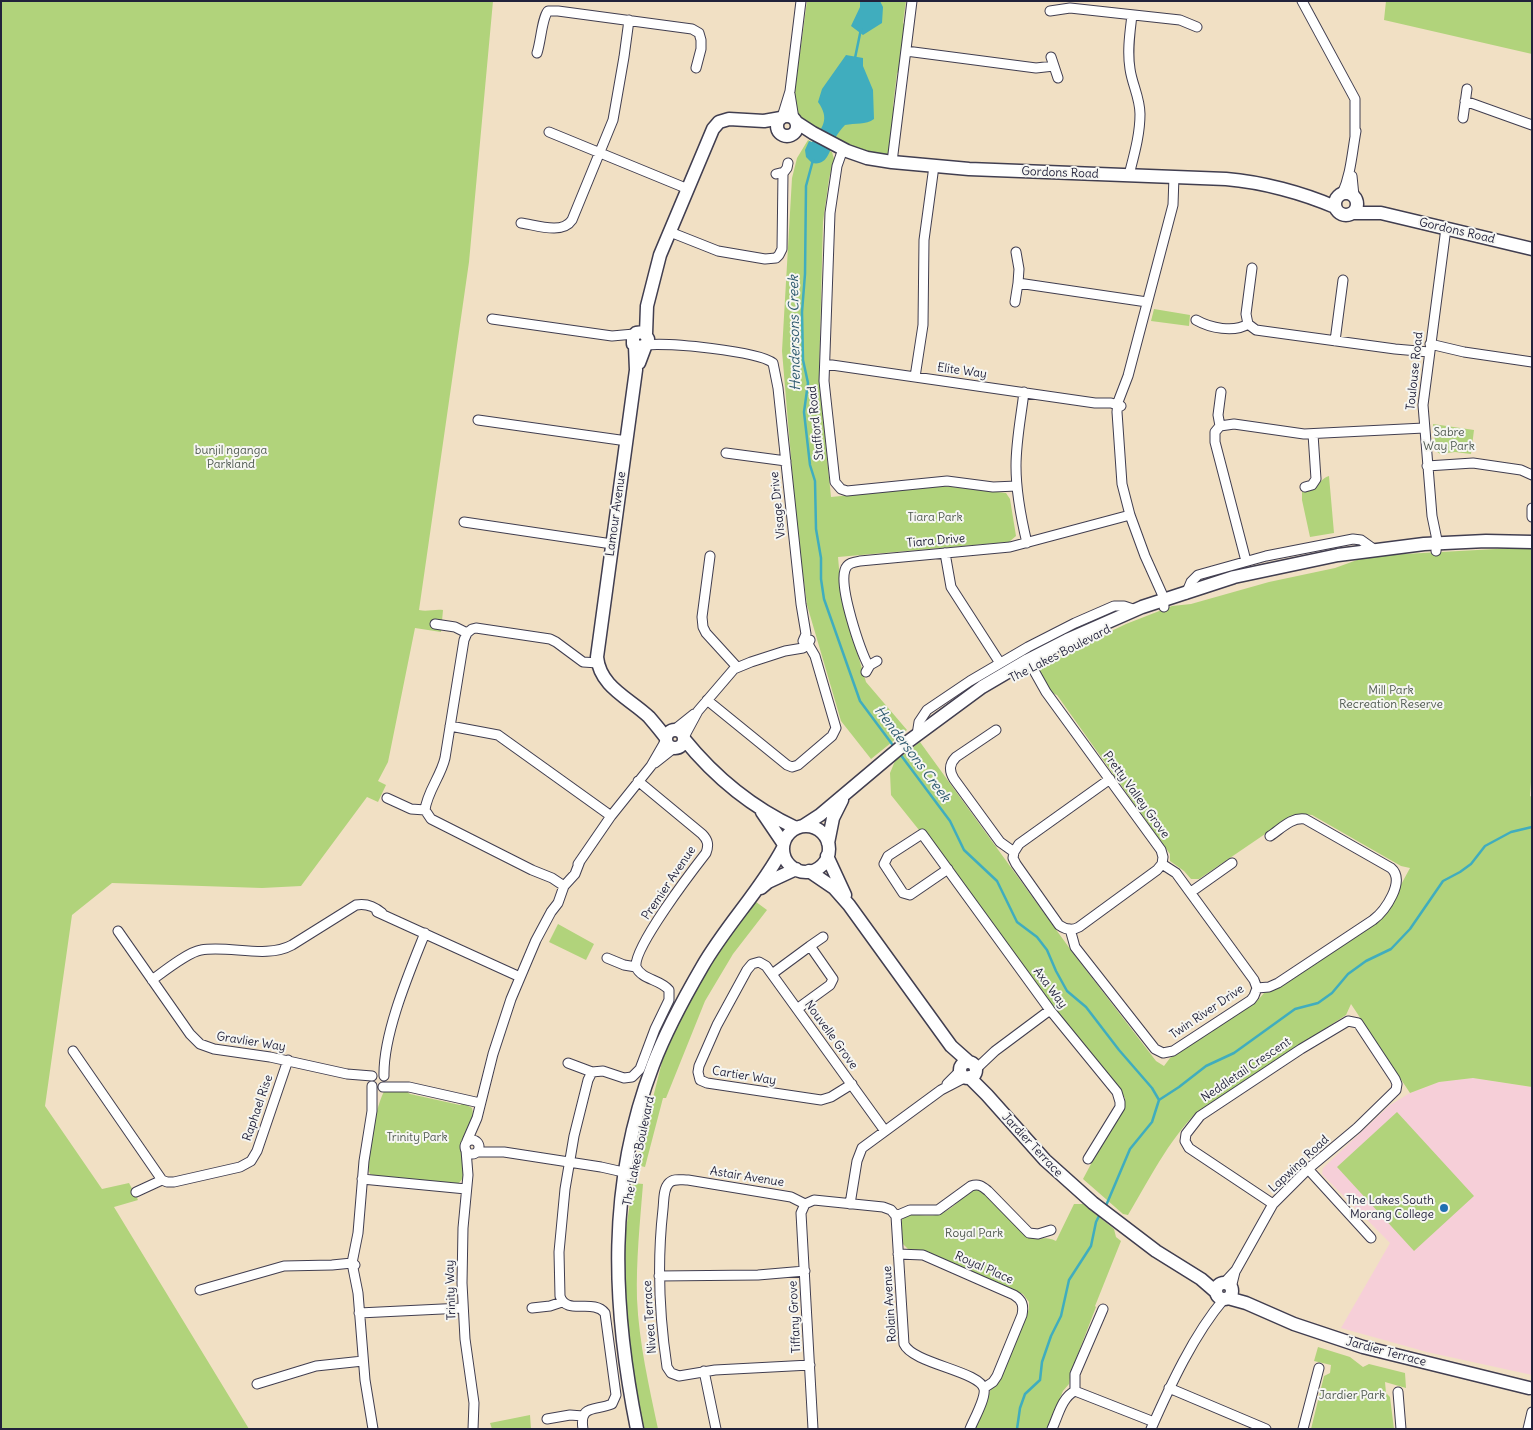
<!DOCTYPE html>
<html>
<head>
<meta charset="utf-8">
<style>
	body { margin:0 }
	#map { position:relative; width:1533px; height:1430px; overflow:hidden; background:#f1e0c4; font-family:Delius,sans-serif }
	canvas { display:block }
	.frame { position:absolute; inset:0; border:2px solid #22223b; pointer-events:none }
</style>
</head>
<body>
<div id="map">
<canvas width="1533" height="1430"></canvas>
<div class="frame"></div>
</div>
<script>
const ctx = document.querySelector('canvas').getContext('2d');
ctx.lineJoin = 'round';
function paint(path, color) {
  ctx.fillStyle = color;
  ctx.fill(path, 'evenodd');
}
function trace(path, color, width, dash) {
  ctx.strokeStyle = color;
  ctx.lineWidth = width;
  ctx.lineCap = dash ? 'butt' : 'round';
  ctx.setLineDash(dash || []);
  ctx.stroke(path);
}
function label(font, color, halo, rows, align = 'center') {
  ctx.font = font + ' Delius,sans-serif';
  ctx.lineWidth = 4;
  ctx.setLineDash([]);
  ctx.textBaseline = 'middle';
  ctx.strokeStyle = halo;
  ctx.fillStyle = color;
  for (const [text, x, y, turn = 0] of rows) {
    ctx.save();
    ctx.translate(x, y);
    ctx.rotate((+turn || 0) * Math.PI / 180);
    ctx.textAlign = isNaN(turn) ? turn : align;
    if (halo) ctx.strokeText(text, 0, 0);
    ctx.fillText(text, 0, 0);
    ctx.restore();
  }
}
paint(new Path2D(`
	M1473,1078L1532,1087V1375L1427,1352L1341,1328L1390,1243L1322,1174L1323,1168L1390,1105L1410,1093L1439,1082Z`), '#f6cfd8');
paint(new Path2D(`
	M1,1H493L469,262L419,610C427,612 434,609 443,610L441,632L415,628L388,762L378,781L386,785L378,802L367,797L301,886L262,888L112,883L72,915L45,1106L102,1189L129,1183L138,1200L114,1207L249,1429H1Z
	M807,1H906L903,23L906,26L900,71L897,73L893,106L895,110L889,152L887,154H872L840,143C837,133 823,129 813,129C808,125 801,121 798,116C788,100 796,73 798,56L800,53Z
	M1386,1H1532V54L1384,20Z
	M808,140L832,152L834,159L829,179L823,222L819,377L831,497L943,486L1006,493L1010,499L1016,536L1009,542L838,557L842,602L866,682L907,730L871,759L841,721L807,605L797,529L782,351L792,178L797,158Z
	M1154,309L1190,315L1189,326L1151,321Z
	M1433,424L1474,430L1471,454L1455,452L1440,454L1436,451Z
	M1329,476L1334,533L1310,537L1302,500V492C1318,492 1317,480 1329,476Z
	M1532,547V768L1530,796L1532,797V1087L1473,1078L1439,1082L1410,1093L1351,1004L1346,1015L1197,1112C1168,1141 1149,1180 1128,1215L1123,1214L1083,1179L1100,1147L1124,1108L1125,1098L1041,991L927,834L925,831L919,830L891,795L890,773L895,761L920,742L1073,953L1156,1061L1164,1066L1170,1058L1258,1000L1264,993L1276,989L1375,923L1384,916L1410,868L1401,866L1312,815L1302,814L1293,815L1199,879H1191L1184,871L1170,861V854L1057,695C1050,693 1041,680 1040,672C1040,668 1043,665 1046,662L1126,624L1172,606L1191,604L1269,582L1335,568L1368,556Z
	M752,899L767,910L733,954L705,1001L666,1098H663L645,1167L636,1165L664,1054L699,979Z
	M558,924L594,944L586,960L549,942Z
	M385,1090H405L410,1094L460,1105L463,1103L472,1108C474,1116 472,1125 469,1132C467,1137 462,1140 461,1146C461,1159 471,1176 457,1184L376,1176L370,1174C364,1162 377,1101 385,1090Z
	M1397,1112L1474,1196L1414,1251L1337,1167Z
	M633,1183L643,1184C640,1222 636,1261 637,1299C639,1343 649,1386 658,1429H641L623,1300V1249Z
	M972,1190H978L984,1194L1024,1234C1038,1242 1045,1235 1056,1241L1074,1204H1083L1114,1229L1116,1237L1121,1241L1095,1306L1096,1307L1071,1372L1069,1384L1063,1391L1047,1429H974L991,1389L999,1381L1029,1309V1302L1023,1294L925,1251L908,1249L902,1243L901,1222L904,1216C915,1213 925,1217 936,1215C951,1212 960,1198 972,1190Z
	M1318,1347L1350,1357L1363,1367L1369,1364L1405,1373L1406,1388L1385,1382L1386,1393L1390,1397L1394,1429H1311L1324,1376L1330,1373L1331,1365L1314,1361Z
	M530,1415L531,1429H492L490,1423Z`), '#b1d37b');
paint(new Path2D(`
	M860,1H880L883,7L882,23L863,35L851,26L860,7Z
	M846,55L863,58V66L873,90L874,119C866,125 855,123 845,125C841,129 837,134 835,139C829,151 828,166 812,163L806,157L805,150L809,141L812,142C823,127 830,119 818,102L822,89Z`), '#40adbe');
trace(new Path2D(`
	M855,58L861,29
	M813,160L806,186L805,274L802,312L803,360L808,383L804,412L810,465L815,481L816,529L821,558V579L824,599L860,701L895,748
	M900,754L950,821L964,850L997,881L1017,922L1037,937L1047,950L1056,971L1067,991L1086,1007L1119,1050L1152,1088L1159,1100L1152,1122L1130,1149L1105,1208
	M1159,1100L1179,1087L1206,1066L1234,1053L1295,1009L1318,1003L1332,993L1348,974L1366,961L1391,949L1410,929L1443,881L1460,872L1471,864L1485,846L1511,832L1532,827
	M1017,1429L1020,1408L1025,1394L1040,1380L1042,1362L1051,1336L1061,1316L1069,1280L1091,1246L1096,1222L1100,1214`), '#40adbe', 2.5);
const street = new Path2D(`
	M1302,1L1355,99V136
	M1050,11L1070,8L1180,20L1197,27
	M906,51L1036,68L1054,66
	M537,53C541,41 542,18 548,11H558L692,29L699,33L701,40V49L696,68
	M1051,57L1058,78
	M790,94L794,119
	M1465,101L1532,125
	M782,117L790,91L801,1
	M1463,118L1467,89
	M549,132L688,189
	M843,149L837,166L830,213L824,381L835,482L841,489L847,491L947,481L993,487L1017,486
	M892,162L912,1
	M776,174L784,172L787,168L788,163
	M1129,175C1134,155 1140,135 1140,114C1140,98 1132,84 1130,69C1127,51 1130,32 1132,15
	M1352,176L1354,196
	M1342,194C1351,174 1352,153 1356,131
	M521,223C536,225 562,235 572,220L613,120L624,57L629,20
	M670,232L718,251L765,259L776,258L779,255L782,249L783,173
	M1016,252L1019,269L1018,283L1147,302
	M1015,302L1018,283
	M492,319L612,336L634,334
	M1196,320C1210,328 1234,333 1248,324L1256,330L1395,349L1429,352
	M1248,324L1246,314L1252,268
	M1335,341L1343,280
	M1430,344L1464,352L1532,362
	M646,345C666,342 758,351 773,363
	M773,363L778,388L801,604L806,634L803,641
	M825,364L1095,403H1111L1121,406
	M915,377L923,325L924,240L934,166
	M1024,392C1021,417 1016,441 1016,466C1016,492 1021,518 1027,543
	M478,420L627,441
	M1220,426L1218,415L1221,392
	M726,453L786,461
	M1427,466L1473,463L1521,470L1532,475
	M1305,487L1312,485L1316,479L1313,434
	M1532,508V517
	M464,522L612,544
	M1436,551L1437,540L1432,516L1423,405L1446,228
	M945,553L951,587L1000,663
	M710,556L702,617L703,627L706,633L737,667
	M1246,561L1215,442V432L1220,426L1234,424L1304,434L1424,428
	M1186,594L1191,582L1198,575L1266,556L1353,539L1361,540L1375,550
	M1164,607L1163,596L1145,556L1130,515L1122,484L1117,412L1118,402L1128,376L1173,205L1174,176
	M435,624L455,627L467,633L472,629L476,628L550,639L556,642L583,662L598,663
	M1028,660L1046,692L1161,850L1163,857L1162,864L1176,873L1254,980L1257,988
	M869,667C860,650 839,588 845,570C847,563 854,562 860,561L1010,547L1130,515
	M866,672L870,665L877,661
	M707,700L787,765L792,767L798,765L832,736L836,728L815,656L808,644L803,641
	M450,726L498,735L611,816
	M674,730L694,714
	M996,730L956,757C949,764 949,771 954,779L1000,842L1014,852
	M917,735L919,722L927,710L970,681L1028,647L1075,623L1114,606H1124L1136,610
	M684,737L698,711L734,669L751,662L785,651L803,648L808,644L810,640
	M655,763L674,748
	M387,798L411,809L425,810L431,819L532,870L552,878L564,886
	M425,810C427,792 441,776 445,758L464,640L467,633
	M1014,852L1013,858L1016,864L1059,925C1066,930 1072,931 1079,927L1157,870L1162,864
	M1014,852L1019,844L1110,779
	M578,864L611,816L651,766L666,740
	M948,869L910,895L903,893L884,864L888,856L922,834L1050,1010L1117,1092L1120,1102V1107L1088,1159
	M1191,892L1232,863
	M377,912L520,977
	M1070,929L1075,947L1155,1049L1163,1053L1173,1051L1251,1000L1254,996L1257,988L1269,987L1278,983L1373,920C1385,911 1406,881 1391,868L1305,819C1291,817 1281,829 1270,836
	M118,931L190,1034L200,1044L214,1049L270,1057L347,1074L372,1076
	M810,946L823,937
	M636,967C633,948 692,871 706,853C709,845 708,840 702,834L638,781
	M772,974L810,946L833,979L830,985L797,1009
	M152,980C163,972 188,952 201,950C229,945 267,959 292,945L356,905C366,903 374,906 382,913
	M73,1051L162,1180
	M568,1063L592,1072L603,1071L624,1078L632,1077L640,1069L655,1029L669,1000V990C660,979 642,980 636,967L624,965L607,958
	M976,1069L995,1051L1050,1010
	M384,1076C383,1034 409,973 425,933
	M852,1084L831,1097L821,1100L707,1083L700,1080L698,1072L699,1066L717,1025L747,970L752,964L759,962L766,966L885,1131
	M947,1084L961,1070
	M372,1086V1111L364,1161L358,1233L352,1263L358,1293L365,1380L373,1429
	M383,1087H409L480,1103
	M465 1147a7 7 0 1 1 14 0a7 7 0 1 1-14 0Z
	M467,1141L477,1118L493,1054L511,999L536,940L551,912L558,903L564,886L575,874L580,861
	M466,1150L468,1175L463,1228L462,1283L465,1339L474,1403L473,1429
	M477,1152H504L601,1167L632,1174
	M1308,1169L1371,1238
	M362,1179L466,1189
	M136,1192L162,1180L167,1182H174L240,1167L251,1161L257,1151L288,1060
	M805,1204L791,1197L779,1195L688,1180C681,1180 674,1178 669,1183C663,1189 664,1201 663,1209C657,1262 659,1314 667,1367L671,1373L679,1376L715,1370L810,1365
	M805,1204L801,1213L813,1429
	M805,1204L814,1200L883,1207L891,1210L896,1216
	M850,1204L857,1161L862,1148L941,1090L966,1077
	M896,1216L904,1344C913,1364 980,1371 984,1389C986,1398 974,1419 970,1429
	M896,1216L910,1210H938L971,1186C979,1183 983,1187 988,1191L1029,1233L1038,1234L1051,1230
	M898,1254L923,1255L1014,1295C1022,1300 1024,1305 1022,1315L997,1376L993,1382L984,1388
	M659,1276L758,1275L805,1271
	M1224,1283L1236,1270L1273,1204L1308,1169L1357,1128L1396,1090L1397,1084L1395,1079L1358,1023L1348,1021L1301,1049L1200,1116L1186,1134L1185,1141L1189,1148L1273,1204
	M1231,1288L1235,1272
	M200,1290L284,1266L332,1265L352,1263L355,1265
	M532,1308L550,1306L562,1302
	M359,1313L463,1308
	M704,1371L716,1429
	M257,1384L316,1366L363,1361
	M1169,1388L1266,1429
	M1075,1391L1154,1422
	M1398,1392L1401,1429
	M547,1419L570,1415L583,1416
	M583,1429C579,1404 596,1411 612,1404L616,1395L605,1313C593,1298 566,1316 560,1296L559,1252L565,1189L574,1136L588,1080L592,1072
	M1052,1429C1058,1416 1062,1397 1075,1391V1374L1103,1309
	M1151,1429C1170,1386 1194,1334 1224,1299
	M1303,1429L1319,1368
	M1528,1429L1532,1412`);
const secondary = new Path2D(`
	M777 126a10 10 0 1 1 20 0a10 10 0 1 1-20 0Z
	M796,122L813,133L847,151L867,158L892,162L969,169L1226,179C1262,182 1303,193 1335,207
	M1335 204a11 11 0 1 1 22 0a11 11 0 1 1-22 0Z
	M1354,213H1381L1532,249
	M646,334L647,306L660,255L713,129L719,122L729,119L764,121L781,118
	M635,346L636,370L597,657C600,687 629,698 649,717C655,724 661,731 666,738
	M639,363L648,339L644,332L636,333L633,337V344L637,347L644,346
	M666 739a9 9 0 1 1 18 0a9 9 0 1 1-18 0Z
	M684,739C714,776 753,808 796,828
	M762,812L783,843
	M803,826L820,815L902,746L982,687L1028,660L1067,640L1142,607L1234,577L1338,555L1424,544L1486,541L1532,542
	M783 849a23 23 0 1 1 46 0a23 23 0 1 1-46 0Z
	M828,843L833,818L842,800
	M827,856L845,895
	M809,871L834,888L849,905L951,1046L969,1062
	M761,888L768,882L796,869
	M960 1070a8 8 0 1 1 16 0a8 8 0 1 1-16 0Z
	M969,1077L987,1095L1045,1160L1093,1203L1156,1251L1201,1279L1216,1292
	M1216 1291a8 8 0 1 1 16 0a8 8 0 1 1-16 0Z
	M1228,1298L1246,1303L1294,1324L1363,1347L1529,1388
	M637,1429C612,1305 607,1185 653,1065C666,1031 684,998 702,967C726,925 761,890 783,848`);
trace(street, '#413e50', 11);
trace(secondary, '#413e50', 15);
trace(street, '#fff', 9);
trace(secondary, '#fff', 12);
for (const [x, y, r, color] of [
	[1444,1208,5,"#1f6fb2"]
]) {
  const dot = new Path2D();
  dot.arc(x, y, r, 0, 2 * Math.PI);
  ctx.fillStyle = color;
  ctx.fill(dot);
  trace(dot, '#f6f6f2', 2);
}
label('12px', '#22223b', '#f6f6f2', [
	["Gordons Road",1060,173,2],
	["Gordons Road",1457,231,13],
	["Elite Way",962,371,8],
	["Toulouse Road",1415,371,-84],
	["Stafford Road",816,423,-96],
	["Visage Drive",778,505,-96],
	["Lamour Avenue",616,514,-82],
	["Tiara Drive",936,541,-5],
	["The Lakes Boulevard",1060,654,-27],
	["Pretty Valley Grove",1136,795,54],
	["Premier Avenue",669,883,-56],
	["Axa Way",1050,988,53],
	["Twin River Drive",1207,1012,-34],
	["Nouvelle Grove",831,1035,54],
	["Gravlier Way",251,1042,9],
	["Neddletail Crescent",1246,1070,-34],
	["Cartier Way",744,1076,9],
	["Raphael Rise",258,1108,-71],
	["Jardier Terrace",1032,1145,47],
	["The Lakes Boulevard",639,1151,-78],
	["Lapwing Road",1299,1164,-43],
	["Astair Avenue",747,1177,9],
	["Royal Place",984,1268,24],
	["Trinity Way",451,1290,-92],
	["Rolain Avenue",890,1304,-94],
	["Nivea Terrace",650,1317,-94],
	["Tiffany Grove",795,1317,-93],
	["Jardier Terrace",1386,1352,15]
]);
label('12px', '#4d574e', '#f6f6f2', [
	["Sabre",1449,433],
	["Way Park",1449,447],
	["bunjil nganga",231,451],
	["Parkland",231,465],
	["Tiara Park",935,518],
	["Mill Park",1391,691],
	["Recreation Reserve",1391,705],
	["Trinity Park",417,1138],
	["Royal Park",974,1234],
	["Jardier Park",1352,1396]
]);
label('12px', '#22223b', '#f6f6f2', [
	["The Lakes South",1434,1201],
	["Morang College",1434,1215]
], 'right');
label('italic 14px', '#2e5a6f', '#f6f6f2', [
	["Hendersons Creek",795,333,-91],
	["Hendersons Creek",912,754,53]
]);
</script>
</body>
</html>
